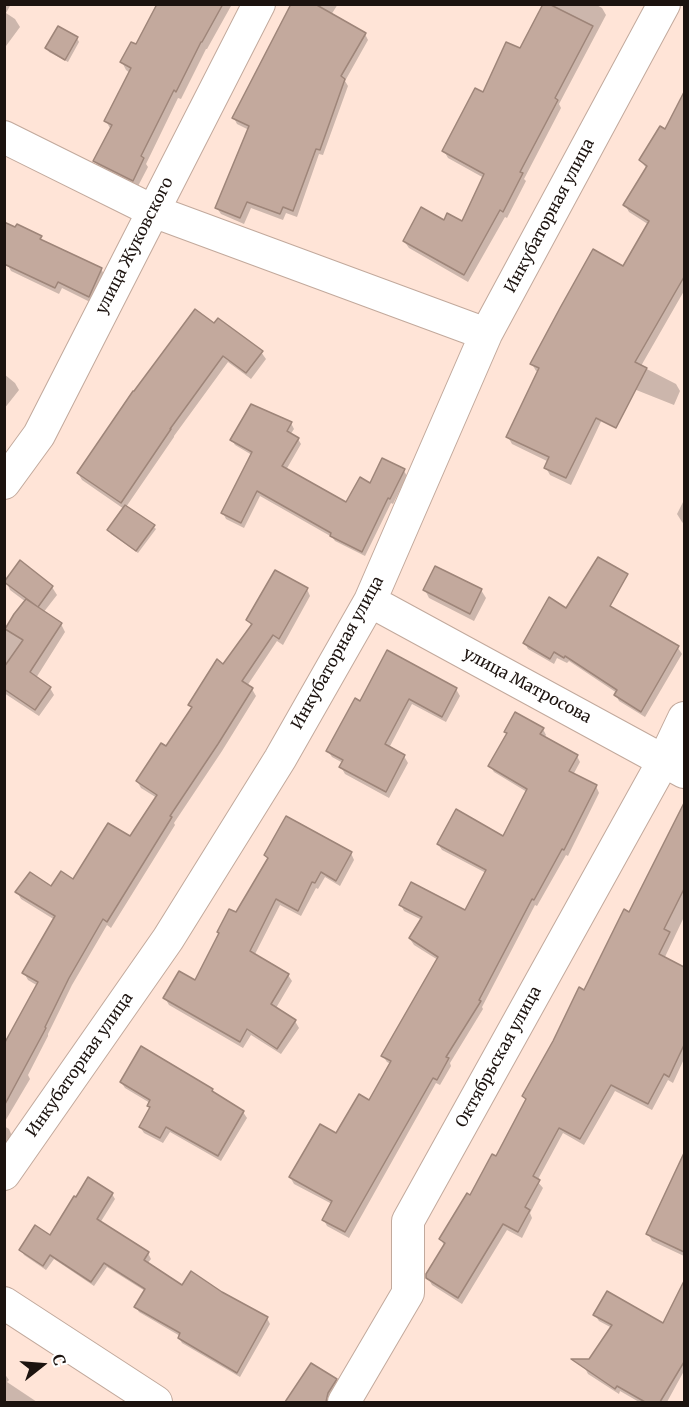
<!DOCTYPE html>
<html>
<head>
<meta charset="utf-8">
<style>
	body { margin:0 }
	#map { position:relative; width:689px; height:1407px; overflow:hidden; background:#ffe4d7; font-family:Merriweather,serif }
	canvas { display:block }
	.frame { position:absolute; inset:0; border:6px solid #1c130f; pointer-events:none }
	.north { position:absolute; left:12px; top:1335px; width:60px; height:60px; -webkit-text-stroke:4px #fff; paint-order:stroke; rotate:73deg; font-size:16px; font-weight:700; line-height:24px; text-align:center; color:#1c130f }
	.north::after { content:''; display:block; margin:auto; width:21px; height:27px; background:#1c130f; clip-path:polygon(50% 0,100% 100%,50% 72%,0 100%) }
</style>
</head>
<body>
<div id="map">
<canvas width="689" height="1407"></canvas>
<div class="frame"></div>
<div class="north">С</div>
</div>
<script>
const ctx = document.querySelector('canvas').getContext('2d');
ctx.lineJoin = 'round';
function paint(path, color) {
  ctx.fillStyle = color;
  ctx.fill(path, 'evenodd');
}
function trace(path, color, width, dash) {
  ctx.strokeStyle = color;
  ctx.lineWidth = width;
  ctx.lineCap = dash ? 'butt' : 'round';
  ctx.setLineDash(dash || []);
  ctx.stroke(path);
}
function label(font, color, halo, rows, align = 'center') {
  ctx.font = font + ' Merriweather,serif';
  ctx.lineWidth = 6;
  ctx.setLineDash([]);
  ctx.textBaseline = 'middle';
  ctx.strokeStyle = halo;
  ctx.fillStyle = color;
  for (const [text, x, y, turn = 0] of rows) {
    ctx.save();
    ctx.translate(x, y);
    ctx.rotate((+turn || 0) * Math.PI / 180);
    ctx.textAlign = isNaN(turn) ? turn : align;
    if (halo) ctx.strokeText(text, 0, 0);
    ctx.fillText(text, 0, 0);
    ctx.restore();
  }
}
paint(new Path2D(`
	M4,4H11L6,13L15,19L20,27L6,46L4,45Z
	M159,4L231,6L207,49H206L181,99L178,98L146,164L148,167L137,188L100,169L95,161L111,130L106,121L130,73L126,70L122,62L136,46Z
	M293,4H338L331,15L365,34L368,40L345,81L348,86L323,155L319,154L297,217L286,213L283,220L251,208L244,224L221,214L217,208L249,130L237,124L234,118Z
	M544,4H595L602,8L606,15L559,104L561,108L524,179L526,181L507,218L505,217L468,282L409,248L404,241L444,222L462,223L484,178L448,158L444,151L484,94L521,50Z
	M77,38L79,42L68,62L49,52L47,48Z
	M684,95V222L680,218L668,237L629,212L625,205L647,169L640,160L666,131Z
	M638,243L684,274V291L641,366L676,384L680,391L674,405L591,372L606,411L571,485L550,475L546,468L549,462L512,444L508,437L539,372L536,371L532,364L624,268Z
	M7,264L101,269L105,276L92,303L62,288L59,294L11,271Z
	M214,325L261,352L266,359L251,379L228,362L174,436V437L126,507L153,526L156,529L138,553L111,534L109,530L124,509L82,480L78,473Z
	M4,374L15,383L19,390L4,409Z
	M291,423L294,429L290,435L298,439L301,444L286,470L346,504L370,485L404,471L407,476L393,504L391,503L365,556L335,541L332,537L260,496L244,528L226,519L223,513L252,455L235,445L232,440Z
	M684,500V524L682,522L677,514Z
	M6,581L52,587L57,595L43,613L61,624L65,632L36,678L50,688L54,695L39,716L4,693V629L26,602L10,590Z
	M307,589L310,596L283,645L277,641L247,686L252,689L256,696L222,751L174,823L175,825L111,928L107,925L72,985L48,1034V1036L28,1075L30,1079L4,1123V1045L38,986L28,980L24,973L55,920L21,899L17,892L51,888L74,881L130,838L157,798L141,788L137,781L167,749L193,709L190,705L224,666L252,627L248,620Z
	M425,590H481L486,598L474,621L429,598Z
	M611,609L678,648L682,654L645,717L619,701L616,695L617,693L569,661L567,663L557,658L554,664L528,649L525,643Z
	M456,689L460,696L446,722L412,704L389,748L404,756L408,763L389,798L345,774L341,767L343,763L332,757L328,751L360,703Z
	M543,729L546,735L544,738L577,756L580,762L573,775L596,786L599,793L568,856L566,855L537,906L535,905L482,1007L483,1009L450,1063L451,1066L440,1085L436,1083L349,1238L327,1226L324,1220L332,1204L294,1184L290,1177L337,1135L369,1102L391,1064L387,1062L383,1056L438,960L414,945L410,939L422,920L404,911L401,905L466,912L486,873L442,850L438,844L504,838L527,792L494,772L490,766L508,735L506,732Z
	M674,828L684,833V917L664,959L684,969V1003L680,1013L684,1015V1059L673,1083L668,1080L652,1110L615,1091L584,1145L563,1133L537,1181L543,1188L530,1213L532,1218L522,1238L507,1230L462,1304L432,1285L428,1278L445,1247L441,1240L497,1158L527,1101L523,1096L629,914Z
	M351,853L354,860L340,886L325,877L318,889L316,888L301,916L280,905L254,956L288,975L292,981L276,1008L295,1021L299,1028L281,1054L251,1035L243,1048L169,1005L165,998L196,982L268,860L266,855Z
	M121,1082L212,1090L214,1094L243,1112L247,1118L221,1161L170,1132L163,1143L144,1133L140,1127L151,1109L149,1106L150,1103L125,1088Z
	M4,1126L9,1129L12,1136L4,1147Z
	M684,1157V1256L652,1241L648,1234Z
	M112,1194L115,1199L100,1223L148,1253L151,1259L147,1264L182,1287L267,1318L270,1324L240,1377L182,1343L179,1338L180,1336L139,1312L136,1307L145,1291L107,1267L94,1286L54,1259L46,1270L24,1255L21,1250L50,1237Z
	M678,1297L684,1300V1371L667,1402H639L620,1391L619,1394L588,1374L585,1368L612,1328L599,1321L595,1315L664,1325Z
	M4,1373L9,1380L7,1382L37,1402H4Z
	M336,1380L340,1387L331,1402H287Z`), '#0003');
const building = new Path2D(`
	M157,4H223L202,42H201L176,92L174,90L141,156L144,158L133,181L93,161L112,125L104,121L131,68L120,62L131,42L136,44Z
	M291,4H315L366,33L341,76L345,79L320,150L316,149L293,211L283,207L280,214L247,202L240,218L215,208L249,126L232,118Z
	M543,4H549L593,26L555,98L558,100L520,172L523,173L503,212L500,210L464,275L403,241L421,207L444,220L447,213L462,221L484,174L442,151L475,88L483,92L506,42L520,48Z
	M58,26L78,37L65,60L45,48Z
	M684,92V277L635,362L647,368L616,428L596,418L566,478L544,468L549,457L506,437L539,368L530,364L560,308L593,249L623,266L649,221L623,205L647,166L639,160L660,126L665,129Z
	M4,222L15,227L17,224L42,236L40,239L102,268L89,297L58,282L55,288L4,264Z
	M195,309L214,323L218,318L263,351L246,373L223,356L170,429H171L121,503L77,473L133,391H134Z
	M251,404L292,422L287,431L299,438L282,466L346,502L360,477L370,483L382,458L405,469L390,499L388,498L362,552L330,536L331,533L257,491L241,523L221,513L252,452L230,440Z
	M125,505L155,525L136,551L107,530Z
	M598,557L628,574L610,606L679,646L641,712L614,695L617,690L565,656L564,658L554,652L550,659L523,643L549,597L566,608Z
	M20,560L53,586L38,607L4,582Z
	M435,566L482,589L470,614L423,590Z
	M275,570L308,588L279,639L273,635L242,681L253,688L218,744L170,816L172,817L107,922L103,919L69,978L45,1027L46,1028L4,1106V1044L38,982L22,973L55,916L15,892L30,872L51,886L61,871L73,879L108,823L130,836L157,795L136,781L161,743L166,746L192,707L188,705L217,659L223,664L252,624L246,620Z
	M26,599L62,623L30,672L51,687L35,710L4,689V667L23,640L5,629L14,614Z
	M387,650L457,688L442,717L409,699L385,744L405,755L386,792L339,767L343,760L326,751L355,698L360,701Z
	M515,712L544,728L540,734L578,755L569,771L597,785L564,850L562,849L534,900L532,899L479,1000L481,1001L446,1057L449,1058L437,1080L433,1078L345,1232L322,1220L332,1201L289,1177L320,1124L336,1133L359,1094L369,1100L391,1061L381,1056L438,957L409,938L422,917L399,905L411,882L465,910L486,870L437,844L456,809L503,836L527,789L488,766L507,733L504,732Z
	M684,803V889L664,929L670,932L659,954L684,967V1045L669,1077L664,1074L648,1104L611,1085L580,1139L559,1128L533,1176L540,1180L525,1207L530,1210L518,1232L503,1224L458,1298L426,1278V1274L445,1243L439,1239L467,1193L470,1195L492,1154L496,1156L526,1099L522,1096L553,1041L579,987L584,990L624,909L629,912Z
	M286,816L352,852L336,881L321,872L315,883L312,882L298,911L276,899L250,951L289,974L271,1004L296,1020L277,1049L247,1029L240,1042L163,998L179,971L195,980L219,933L217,932L229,909L236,912L268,858L264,855Z
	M141,1046L213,1089L212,1091L244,1111L218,1156L166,1127L160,1138L139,1127L150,1107L147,1106L150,1100L120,1082Z
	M684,1153V1252L646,1234Z
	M88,1177L113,1193L97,1219L149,1252L144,1260L182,1285L191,1271L222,1292L268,1317L237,1373L178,1338L180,1333L134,1307L145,1289L104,1263L91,1282L50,1255L43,1266L19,1250L35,1225L50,1235L74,1196L76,1197Z
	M684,1281V1362L660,1402H645L617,1386L615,1389L571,1359H589L612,1325L593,1315L607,1291L663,1323Z
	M311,1363L337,1379L328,1393L326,1402H285Z`);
paint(building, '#c3a99d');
trace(building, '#9e8579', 1.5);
const minor = new Path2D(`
	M4,137L153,211L486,334
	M4,483L39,435L259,4
	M370,601L684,772
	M4,1174L168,939L280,759L370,601L486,334L664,4
	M4,1303L156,1402
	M344,1402L408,1293V1221L664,760L684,718`);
trace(minor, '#c2a99c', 34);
trace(minor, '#fff', 32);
label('16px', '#1c130f', '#fff', [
	["Инкубаторная улица",550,216,-62],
	["улица Жуковского",135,246,-63],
	["Инкубаторная улица",338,653,-61],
	["улица Матросова",527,686,28],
	["Октябрьская улица",499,1057,-61],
	["Инкубаторная улица",80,1065,-55]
]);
</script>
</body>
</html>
